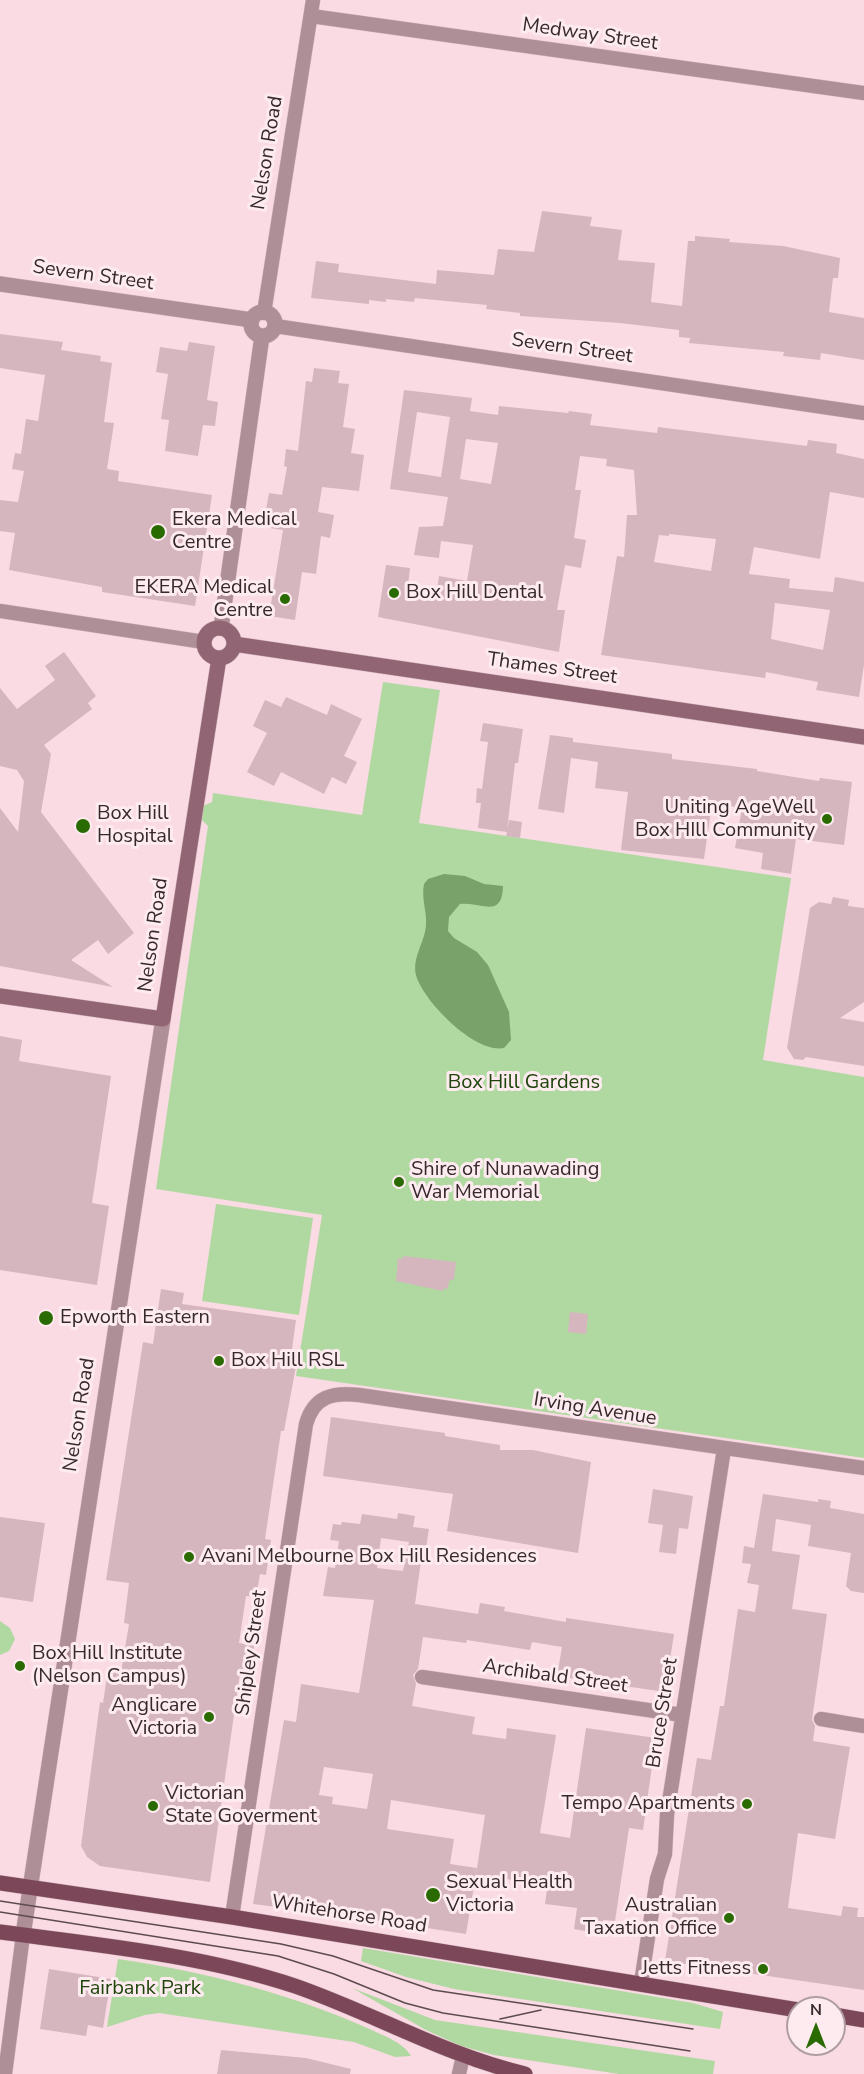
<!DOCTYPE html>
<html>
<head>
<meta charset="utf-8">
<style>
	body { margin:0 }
	#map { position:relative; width:864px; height:2074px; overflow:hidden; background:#fadae3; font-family:"Nunito Sans",sans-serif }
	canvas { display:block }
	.north { position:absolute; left:786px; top:1996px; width:60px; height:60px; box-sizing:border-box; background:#feebf0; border:2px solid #ae9da2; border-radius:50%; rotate:0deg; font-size:16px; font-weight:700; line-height:24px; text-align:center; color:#35292c }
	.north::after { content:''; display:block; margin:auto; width:21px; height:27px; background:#296b00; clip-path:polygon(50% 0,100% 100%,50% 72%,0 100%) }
</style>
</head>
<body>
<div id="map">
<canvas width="864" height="2074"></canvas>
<div class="north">N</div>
</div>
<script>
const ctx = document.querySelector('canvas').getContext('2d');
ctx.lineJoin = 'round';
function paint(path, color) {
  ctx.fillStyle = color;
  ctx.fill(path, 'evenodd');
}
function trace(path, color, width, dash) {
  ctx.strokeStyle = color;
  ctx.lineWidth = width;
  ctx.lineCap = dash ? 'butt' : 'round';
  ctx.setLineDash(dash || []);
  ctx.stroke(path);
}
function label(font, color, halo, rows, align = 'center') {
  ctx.font = font + ' "Nunito Sans",sans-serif';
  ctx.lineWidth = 6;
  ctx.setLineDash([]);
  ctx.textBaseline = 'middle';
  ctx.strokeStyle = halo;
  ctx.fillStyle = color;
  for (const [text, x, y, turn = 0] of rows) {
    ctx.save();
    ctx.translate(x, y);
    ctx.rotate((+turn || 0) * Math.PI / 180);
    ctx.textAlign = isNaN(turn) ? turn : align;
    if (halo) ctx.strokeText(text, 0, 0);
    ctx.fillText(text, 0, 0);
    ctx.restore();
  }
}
paint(new Path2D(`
	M383,682L440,690L419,823L791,878L763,1060L864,1077V1458L296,1376L322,1215L156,1189L208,826L201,819L203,806L212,802L213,793L362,815Z
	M216,1204L313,1218L299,1315L202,1301Z
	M0,1621L10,1628L15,1639L9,1651L0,1655Z
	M363,1948L693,2003L723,2012L720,2029L454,1989L406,1977L361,1961Z
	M118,1959C206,1972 293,1994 374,2031C386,2037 404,2043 411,2056L395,2057L354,2042L159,2013L145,2015L107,2027Z
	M352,1988L435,2020L715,2061L713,2074H619L494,2055L461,2046L426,2030Z`), '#b0d9a2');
paint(new Path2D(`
	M444,874L465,876L484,884L503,886C502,920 481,901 460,904L449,917L448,931L454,938L477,952L488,965L509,1012L511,1040L504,1048C475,1054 423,1001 416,975C412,957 425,942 426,925C427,911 421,899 424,884L428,879Z`), '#79a16a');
paint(new Path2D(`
	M542,211L592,217L590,226L622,230L618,260L655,263L651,302L682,306L688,241H695V236L730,239L729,242L783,246L840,258L838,278H833L829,312L864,318V360L821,353L820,360L783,356L784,352L689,343L690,338L679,337V330L620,323L520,316V313L486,309L487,305L415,298L414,302L386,299V302L369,300V304L311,298L316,261L339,264L338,272L436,284L437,270L494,275L498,249L534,252Z
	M0,334L63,342L61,350L101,356L100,361L112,363L104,422L114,423L107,469L119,471L118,481L212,495L195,606L102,592V587L9,570L15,533L0,531V500L18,502L24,471L12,469L15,453L21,454L26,419L38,421L45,375L0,368Z
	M189,342L215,346L207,400L218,402L215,426L203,425L198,456L165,451L169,420L161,419L168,374L156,372L160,347L187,351Z
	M314,368L340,371L338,383L349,384L343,427L355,429L351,453L364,455L359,491L322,487L318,512L334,515L330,538L321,536L316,574L302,572L295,620L269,616L283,530L263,527L269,493L282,495L287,467L284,466L286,449L298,451L306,381L312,382Z
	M404,390L472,398L470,411L498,415L499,406L568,413L569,411L592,414L590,425L657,433L658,427L807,446L808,440L837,444L836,453L864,459V498L830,492L820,559L754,547L749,574L790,579L789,588L833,592L835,577L864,582V665L859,697L816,690L818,682L766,672L765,678L601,655L617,556L624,557L627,515H637L634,470L606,466L607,459L580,456L575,490H581L574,538L586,540L581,568L565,565L557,610H565L559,652L378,617L386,565L410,568L408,585L437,589L439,576L467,581L473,545L441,541L439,558L414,555L419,527L443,526L448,497L390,489ZM417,412L450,417L441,477L408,472ZM466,439L498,443L491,484L460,479ZM669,534L716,539L711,571L654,562L659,535L669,536ZM775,603L830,610L823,650L771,639Z
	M64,652L96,696L88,703L92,709L44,745L51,754L41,812L134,933L108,954L98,940L71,960L113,987L0,966V808L18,832L24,781L17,770L0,766V688L17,709L55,680L45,666Z
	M286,697L327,715L331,704L362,719L344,756L357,762L346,784L332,777L324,794L281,772L274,786L247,772L267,733L253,726L265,700L281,707Z
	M483,723L523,729L518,763H515L507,830L509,820L522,822L520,838L506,836L507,832L478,828L481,803H476L477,788L482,789L488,742L480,741Z
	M550,735L573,738V742L672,754V759L757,769V771L819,781L820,778L852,782L844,845L796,839L791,874L761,869L763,853L735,848L742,808L712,803L704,859L621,850L628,792L595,788L598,762L571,758L564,813L538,809Z
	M833,897L849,900L848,906L864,908V1002L840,1018L864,1022V1066L806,1057L803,1060L794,1059L787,1048L810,908L819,902L831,904Z
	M0,1036L22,1040L19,1061L111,1076L92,1203L109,1206L97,1285L0,1270Z
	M403,1256L456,1262L454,1279L449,1281L448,1289L444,1288L443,1291L396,1281L398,1258L403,1259Z
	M161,1289L184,1293L182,1304L296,1320L292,1349L299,1350L284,1431H281L265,1539L271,1540L266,1575L260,1574L256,1597L246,1596L239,1643L254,1646L249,1674L240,1673L210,1882L100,1866L87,1857L81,1846L100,1702L103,1703L108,1670L121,1672L129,1624L124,1623L129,1583L106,1580L143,1342L153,1344Z
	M570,1312L588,1314L586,1334L568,1332Z
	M331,1417L445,1433V1436L500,1445V1450H533L591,1462L578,1553L447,1531L453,1494L323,1476Z
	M653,1489L693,1496L688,1529L679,1528L676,1554L659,1552L663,1525L648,1523Z
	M763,1494L818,1502V1499L831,1501L830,1508L864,1514V1593L851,1591L846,1586L851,1553L808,1546L811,1525L776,1519L772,1551L800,1555L792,1609L827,1614L812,1720L815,1726L813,1741L850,1747L835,1839L798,1833L788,1908L841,1916L843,1906L858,1908L857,1917H864V1990L665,1961L697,1758L711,1760L720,1706H724L738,1609L755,1612L759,1585L747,1583L751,1564L742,1563L744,1546L754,1548Z
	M398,1513L415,1516L413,1527L429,1529L425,1554H422L415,1604L478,1614L480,1603L505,1607L504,1611L566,1622V1618L674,1634L665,1692L557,1676L562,1647L532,1642L530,1650L467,1640L466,1643L423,1637L418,1669L413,1675L416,1684L412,1706L475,1717L472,1734L506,1739L507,1728L556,1735L540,1833L570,1838L586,1728L656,1738L643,1830L629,1828L615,1921L603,1920L601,1934L574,1929L577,1908L545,1904L547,1889L530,1887L528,1882L476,1875L485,1815L391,1800L387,1829L454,1839L450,1864L477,1868L466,1934L277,1905V1907L253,1904L284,1720L296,1722L301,1684L359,1693L374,1600L323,1596L328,1567L335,1568L339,1541L330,1540L333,1524L341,1525L342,1522L360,1524L362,1514L397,1519ZM381,1538L409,1542L403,1571L377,1568ZM324,1767L373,1774L367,1809L332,1804L333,1797L319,1795Z
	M0,1517L45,1523L33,1602L0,1597Z
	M49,1969L111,1979L103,2028L88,2025L86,2036L40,2029Z
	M221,2050L306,2058L351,2069L350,2074H217Z`), '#d5b6bf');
const minor = new Path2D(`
	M311,16L864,93
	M264,313L313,0
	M275,326L864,413
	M0,611L204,642
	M422,1677L682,1715
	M821,1719L864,1726
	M232,1917L306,1424C314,1396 333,1392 359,1395L864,1468
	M641,1983L657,1879L665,1854L667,1815L724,1449
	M5,2074L23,1935
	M459,2074L463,2056`);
const tertiary = new Path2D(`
	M0,284L252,320
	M251 324a12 12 0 1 1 24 0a12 12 0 1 1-24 0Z
	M221,628L262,336
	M23,1935L163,1019`);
const secondary = new Path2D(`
	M204 643a15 15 0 1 1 30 0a15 15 0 1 1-30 0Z
	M234,644L864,737
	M0,996L163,1019L219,658`);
const primary = new Path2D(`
	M0,1883L232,1917L798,2010
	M0,1932C98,1945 202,1955 295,1986C373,2013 444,2055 525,2074
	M834,2015L864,2020`);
trace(minor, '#d3b7be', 15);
trace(tertiary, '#d3b7be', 16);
trace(secondary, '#d3b7be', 16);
trace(primary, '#d3b7be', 16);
trace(minor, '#ae8e97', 14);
trace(tertiary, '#ae8e97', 15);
trace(secondary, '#916573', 15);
trace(primary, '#7c4759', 15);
trace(new Path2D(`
	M0,1901L281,1944L333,1956L433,1990L693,2029
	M0,1912L278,1956L334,1974L405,2003L443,2013L690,2051
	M500,2019L541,2010`), '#5c4c50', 1.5);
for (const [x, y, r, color] of [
	[158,532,8,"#296b00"],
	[394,593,6,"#296b00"],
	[285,599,6,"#296b00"],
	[827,819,6,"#296b00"],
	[83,826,8,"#296b00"],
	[399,1182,6,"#296b00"],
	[46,1318,8,"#296b00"],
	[219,1361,6,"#296b00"],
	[189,1557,6,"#296b00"],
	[20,1666,6,"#296b00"],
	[209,1717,6,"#296b00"],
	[747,1804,6,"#296b00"],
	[153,1806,6,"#296b00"],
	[433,1895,8,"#296b00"],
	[729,1918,6,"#296b00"],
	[763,1969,6,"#296b00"]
]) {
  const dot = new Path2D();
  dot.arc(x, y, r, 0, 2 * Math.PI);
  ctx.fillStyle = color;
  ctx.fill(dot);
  trace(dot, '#feebf0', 2);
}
label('20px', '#35292c', '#feebf0', [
	["Medway Street",590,35,8],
	["Nelson Road",268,153,-81],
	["Severn Street",93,276,8],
	["Severn Street",572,349,8],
	["Thames Street",552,669,8],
	["Nelson Road",154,935,-82],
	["Irving Avenue",595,1410,9],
	["Nelson Road",80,1415,-81],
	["Shipley Street",252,1653,-82],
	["Archibald Street",555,1677,8],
	["Bruce Street",663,1713,-81],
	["Whitehorse Road",349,1915,9]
]);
label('20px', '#35292c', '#feebf0', [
	["Ekera Medical",172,520],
	["Centre",172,543],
	["EKERA Medical",273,588,"right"],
	["Centre",273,611,"right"],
	["Box Hill Dental",406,593],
	["Uniting AgeWell",815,808,"right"],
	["Box HIll Community",815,831,"right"],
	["Box Hill",97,814],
	["Hospital",97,837],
	["Shire of Nunawading",411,1170],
	["War Memorial",411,1193],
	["Epworth Eastern",60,1318],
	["Box Hill RSL",231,1361],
	["Avani Melbourne Box Hill Residences",201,1557],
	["Box Hill Institute",32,1654],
	["(Nelson Campus)",32,1677],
	["Anglicare",197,1706,"right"],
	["Victoria",197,1729,"right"],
	["Victorian",165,1794],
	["State Goverment",165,1817],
	["Tempo Apartments",735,1804,"right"],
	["Sexual Health",446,1883],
	["Victoria",446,1906],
	["Australian",717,1906,"right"],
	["Taxation Office",717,1929,"right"],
	["Jetts Fitness",751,1969,"right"]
], 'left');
label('20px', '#1d440a', '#feebf0', [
	["Box Hill Gardens",524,1083],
	["Fairbank Park",140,1989]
]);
</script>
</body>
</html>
